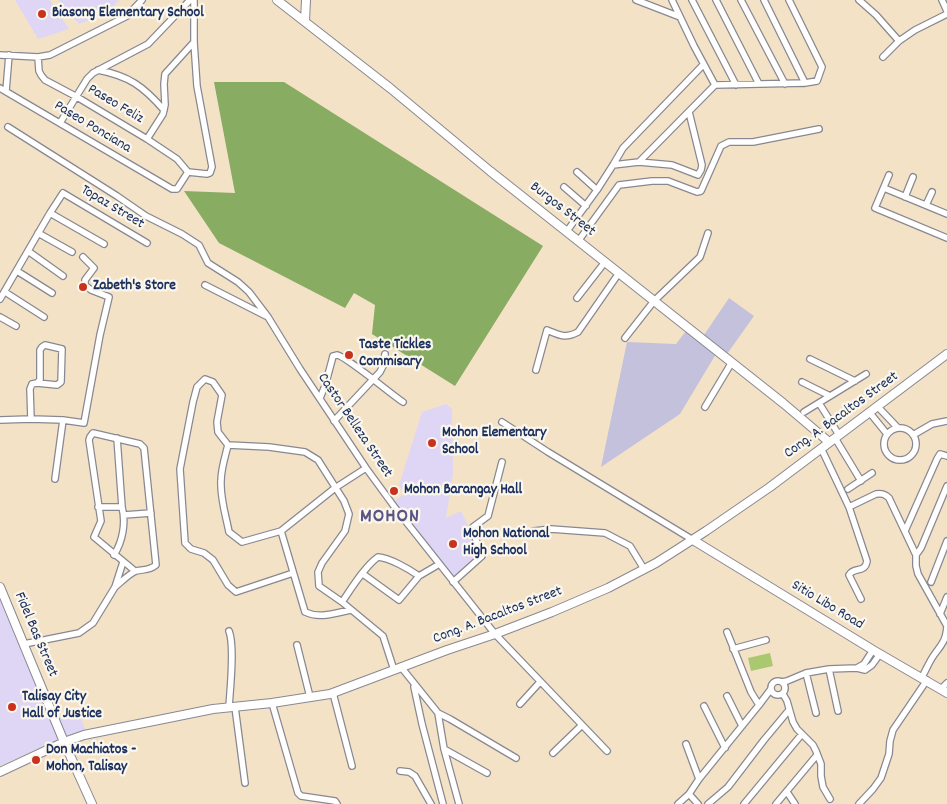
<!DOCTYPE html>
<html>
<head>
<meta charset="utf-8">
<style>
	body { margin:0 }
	canvas { display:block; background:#f4e2c7 }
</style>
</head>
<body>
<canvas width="947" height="804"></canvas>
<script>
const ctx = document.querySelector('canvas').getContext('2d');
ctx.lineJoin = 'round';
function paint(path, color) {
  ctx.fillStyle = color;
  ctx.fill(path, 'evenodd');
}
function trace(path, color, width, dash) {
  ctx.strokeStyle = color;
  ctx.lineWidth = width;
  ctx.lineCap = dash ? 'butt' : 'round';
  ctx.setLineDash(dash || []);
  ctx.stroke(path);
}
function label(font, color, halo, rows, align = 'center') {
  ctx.font = font + ' Dekko,sans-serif';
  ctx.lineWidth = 4.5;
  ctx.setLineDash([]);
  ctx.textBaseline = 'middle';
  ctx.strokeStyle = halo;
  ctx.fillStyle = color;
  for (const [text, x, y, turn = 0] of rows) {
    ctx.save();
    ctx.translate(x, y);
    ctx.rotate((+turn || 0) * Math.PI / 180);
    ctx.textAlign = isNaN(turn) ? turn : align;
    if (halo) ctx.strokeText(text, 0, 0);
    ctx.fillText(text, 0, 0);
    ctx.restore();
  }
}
paint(new Path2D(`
	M15,0H50L69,29L38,39Z
	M58,0H119L107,13L79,24Z
	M446,404L452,409L453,473L446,518L461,511L481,553L453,577L422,536L394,502L404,494L399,485L422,412Z
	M0,598L59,739L0,766Z
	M78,711L86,731L67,738L59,718Z`), '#dfd5f5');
paint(new Path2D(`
	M729,298L754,316L727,354L704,335Z
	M686,331L716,354L680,414L601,467L627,342L676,344Z`), '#c3c1db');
paint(new Path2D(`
	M770,653L773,666L751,671L748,658Z`), '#aac86f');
paint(new Path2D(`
	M214,82H284L543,246L455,386L372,334L375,305L354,293L345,308L219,243L184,191L235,193Z`), '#87ac62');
const street = new Path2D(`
	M636,0L680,17
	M672,0L694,46L715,85
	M692,0L736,85
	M716,0L759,84
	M741,0L785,84
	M764,0L805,83
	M859,0L876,15L899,41
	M942,0L947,11
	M0,55L38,57L50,55L127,16L142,0
	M38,57L39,71L41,75L45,80L77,97L147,139L177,159L188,172
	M883,57L899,41L915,30L947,14
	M98,70C129,76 143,86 164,110
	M0,88L172,189H177L188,172L207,174L210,173L212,167L197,86L194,42V0
	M6,91L9,55
	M60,123L87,79L93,73L148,44L190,0
	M8,127L117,196L146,216L182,234L199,245L208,263L238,282L249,292L268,317L300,369L366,468L396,509L495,634L607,751
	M147,139L163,114L165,105L164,84L165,74L194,42
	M639,162L715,85L805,83L817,81L822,67L789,0
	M613,165L639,162L672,165L698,175L701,170L702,165L689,112
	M577,172L597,190
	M889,175L875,208L947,238
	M564,187L586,206
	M884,188L947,214
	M905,197L913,177
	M926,205L932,192
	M50,213L104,244
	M567,231L597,190L613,165L623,148L703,65
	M38,233L72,252
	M579,240L619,185L652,181H668L697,192L701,191L721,146L729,142H753L819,129
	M28,251L63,276
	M17,271L52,293
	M205,285L266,316
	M5,292L44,317
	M577,298L605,262
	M0,299L50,213L63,193L147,243
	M0,317L16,326
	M625,338L654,301L700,257L708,233
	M810,359L855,381
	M536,370L547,330C559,335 565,339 578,332L619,273
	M802,382L830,396
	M320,398L325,386L332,360L333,356C334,356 336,355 337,355C346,356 392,395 403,402
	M819,403L839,435
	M705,407L732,362
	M878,407L898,428
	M804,412L866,374
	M870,413L887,434
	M31,419L30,389L32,384L37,383L40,380V350L42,347L45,345L62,349L61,382L57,385L37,383
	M0,420L31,419L63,420L84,423L100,335L109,297L91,290L85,285V280L94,268L83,257
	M334,421L380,372L383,366L385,354
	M502,422L548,452L693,540
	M884 444a16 16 0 1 1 32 0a16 16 0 1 1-32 0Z
	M913,435L932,424L947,421
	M835,438L861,481
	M228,445L269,447L305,452L318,460L344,501L349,514L345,531L322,563L318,572L319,586L342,602L383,636L394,670
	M821,448L849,507L867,561C865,574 854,566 849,575L861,599
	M55,479L63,420
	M848,489L872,473
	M98,507H122
	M849,507L876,494C882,493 885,494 889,498L916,555V566L918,574L947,626C946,641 942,644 934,655C929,662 926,670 922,677
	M124,515L151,513
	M281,531L305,612C320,619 335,613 351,610
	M534,531L551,529L605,533L630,546L644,569
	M905,531L937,459L940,454L947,456
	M114,555C123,541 126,522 122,507L117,438
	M916,555L921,548L947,486
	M293,573L236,592L228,585L213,560L204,553L191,549L185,543L180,469L193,402L197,387L205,379L213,382L222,395L217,422L218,432L228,445C225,457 221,469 221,481C220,498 226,516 229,532L242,542L281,531L335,488L366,468
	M363,574L399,600L419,576L436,566
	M453,582L482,556L475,537L473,527L488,516L502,462
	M931,582L947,541
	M115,587C120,583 130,573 136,571C143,569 149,571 156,565L144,448L140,444L93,433L90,437L89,440L101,521L94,537L135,571
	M342,602C351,589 365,566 378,557C390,558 409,569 419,576
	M940,614L947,597
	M229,631C235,646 230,690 229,707
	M727,632L751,692L759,705
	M24,644L79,633L93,623L115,587L123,562
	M297,645L310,697
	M733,649L766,640
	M401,667L438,713L444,749L459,804
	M857,668L864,664L873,650
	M829,669L838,711
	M806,673L816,713
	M771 688a7 7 0 1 1 14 0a7 7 0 1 1-14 0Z
	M782,682L787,681L806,673L829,669L857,668L865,670L872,665L880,654
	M414,687L422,724L443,804
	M941,689L947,683
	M333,693L352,766
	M783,694L787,701L793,722L797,729L813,745L816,751L821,764V776L823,787L830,799
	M727,696L742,726
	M272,703L298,793L301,796L335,801L337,804
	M520,704L540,682
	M704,706L725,748
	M235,707L245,783
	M438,713L450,719L516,758
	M686,744L699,779
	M444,749L487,773
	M553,753L582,725
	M400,771L409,772L415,776L431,804
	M787,792L795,804
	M689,794L698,804
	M678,804L689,794L699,779L759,705L771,689
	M708,804L728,787L764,740L789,710
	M744,804L802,734
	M776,804L817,755
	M859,804L873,789L881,778L889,754L890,741L893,730L927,680`);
const secondary = new Path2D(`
	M277,0L390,88L490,171L783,403L829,442
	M305,21L306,0
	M693,540L873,650L947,693
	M0,587L64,742L92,804
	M0,772L64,742L84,735L213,709L272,703L330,694L447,650L495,634L552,612L608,588L656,563L706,531L770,487L947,354`);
trace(street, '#888892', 8);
trace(secondary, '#888892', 10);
trace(street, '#fff', 5.5);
trace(secondary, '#fff', 8);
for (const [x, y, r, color] of [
	[42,14,5,"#c8321e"],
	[83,287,5,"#c8321e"],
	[349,355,5,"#c8321e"],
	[432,443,5,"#c8321e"],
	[394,491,5,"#c8321e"],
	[453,544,5,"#c8321e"],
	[12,707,5,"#c8321e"],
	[36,760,5,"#c8321e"]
]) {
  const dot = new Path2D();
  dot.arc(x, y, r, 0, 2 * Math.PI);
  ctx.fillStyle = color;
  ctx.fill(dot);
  trace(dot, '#fbf7ec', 2);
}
label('bold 15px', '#1b2f5e', '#fbf7ec', [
	["Biasong Elementary School",52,14],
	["Zabeth's Store",93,287],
	["Taste Tickles",359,346],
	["Commisary",359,363],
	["Mohon Elementary",442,434],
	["School",442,451],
	["Mohon Barangay Hall",404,491],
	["Mohon National",463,535],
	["High School",463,552],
	["Talisay City",22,698],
	["Hall of Justice",22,715],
	["Don Machiatos -",46,751],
	["Mohon, Talisay",46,768]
], 'left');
label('15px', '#1b2f5e', '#fbf7ec', [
	["Paseo Feliz",115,105,31],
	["Paseo Ponciana",92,128,31],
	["Topaz Street",112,208,31],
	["Burgos Street",562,210,38],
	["Cong. A. Bacaltos Street",842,416,-36],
	["Castor Belleza Street",354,426,56],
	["Sitio Libo Road",827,606,31],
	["Cong. A. Bacaltos Street",498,616,-21],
	["Fidel Bas Street",35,635,67]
]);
ctx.letterSpacing = '1px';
label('bold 20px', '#5a5585', '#fbf7ec', [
	["MOHON",390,518]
]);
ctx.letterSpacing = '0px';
</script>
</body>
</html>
